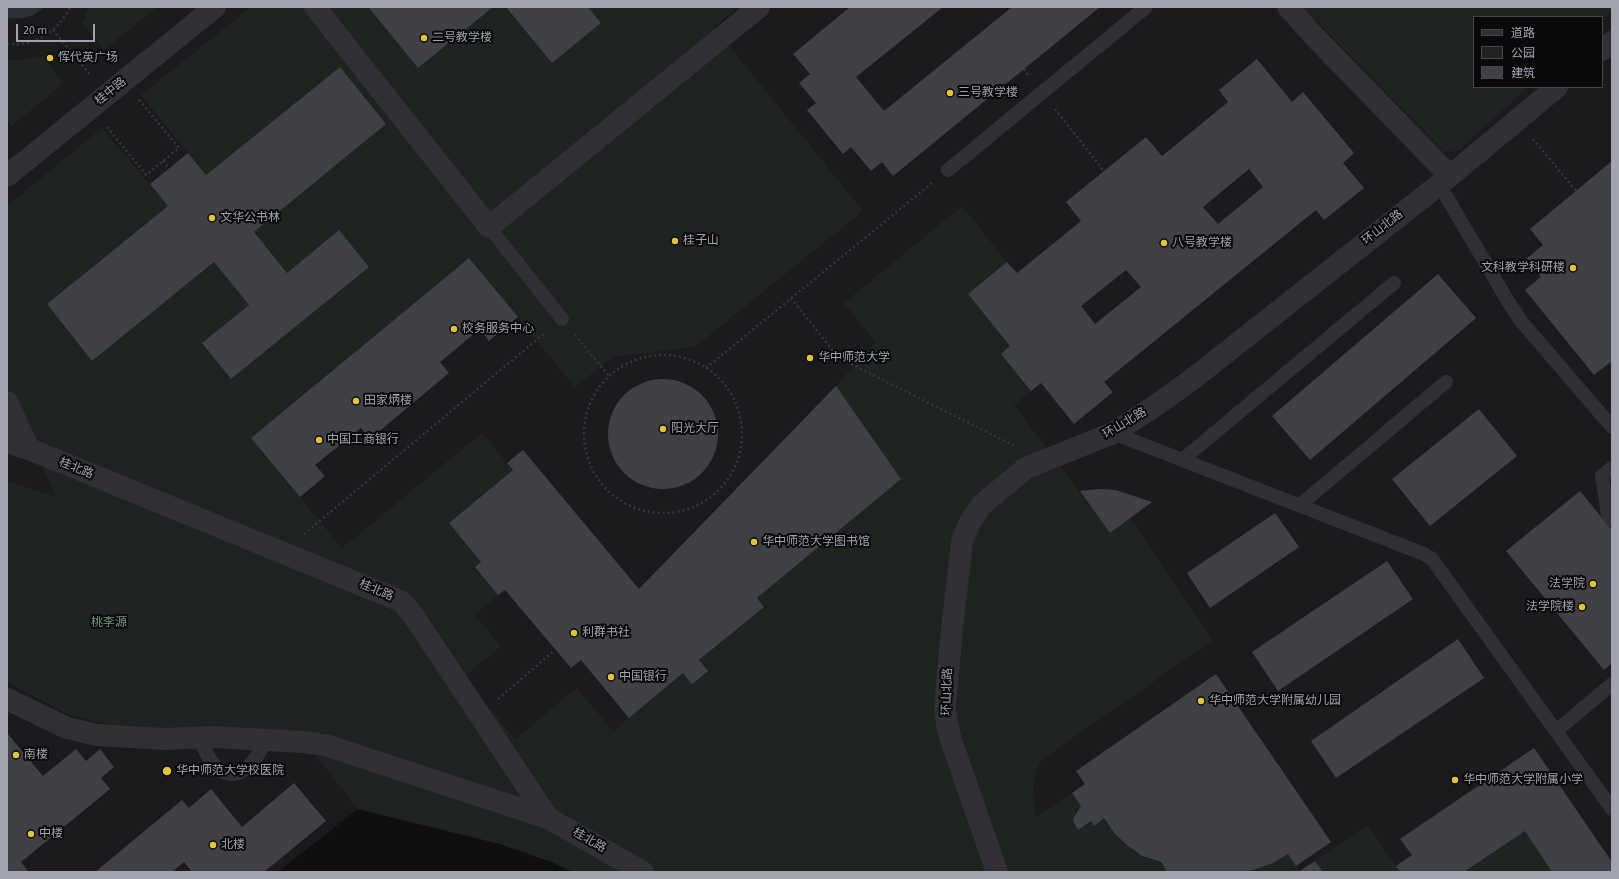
<!DOCTYPE html>
<html>
<head>
<meta charset="utf-8">
<style>
	body { margin:0 }
	#map { position:relative; width:1619px; height:879px; overflow:hidden; background:#0f0f10; font-family:"Source Sans 3","Noto Sans SC",sans-serif }
	canvas { display:block }
	.frame { position:absolute; inset:0; border:8px solid #a1a3b0; pointer-events:none }
	.legend { position:absolute; left:1473px; top:16px; width:130px; height:72px; box-sizing:border-box; background:#0a0a0b; border:1px solid #46474d; margin:0; padding:5px 7px; list-style:none; font-size:12px; color:#a1a3b0 }
	.legend li { display:flex; align-items:center; gap:8px; height:20px }
	.legend b { width:20px; border:1px solid #46474d }
	.scale { position:absolute; left:16px; top:24px; width:79px; height:18px; box-sizing:border-box; border:2px solid #a1a3b0; border-top:0; padding-left:5px; font-size:12px; line-height:14px; white-space:nowrap; color:#a1a3b0; -webkit-text-stroke:3px #0a0a0b; paint-order:stroke }
</style>
</head>
<body>
<div id="map">
<canvas width="1619" height="879"></canvas>
<div class="frame"></div>
<ul class="legend">
<li><b style="height:5px;background:#303035"></b>道路</li>
<li><b style="height:11px;background:#1e241f"></b>公园</li>
<li><b style="height:11px;background:#404146"></b>建筑</li>
</ul>
<div class="scale">20 m</div>
</div>
<script>
const ctx = document.querySelector('canvas').getContext('2d');
ctx.lineJoin = 'round';
function paint(path, color) {
  ctx.fillStyle = color;
  ctx.fill(path, 'evenodd');
}
function trace(path, color, width, dash) {
  ctx.strokeStyle = color;
  ctx.lineWidth = width;
  ctx.lineCap = dash ? 'butt' : 'round';
  ctx.setLineDash(dash || []);
  ctx.stroke(path);
}
function label(font, color, halo, rows, align = 'center') {
  ctx.font = font + ' "Source Sans 3","Noto Sans SC",sans-serif';
  ctx.lineWidth = 4;
  ctx.setLineDash([]);
  ctx.textBaseline = 'middle';
  ctx.strokeStyle = halo;
  ctx.fillStyle = color;
  for (const [text, x, y, turn = 0] of rows) {
    ctx.save();
    ctx.translate(x, y);
    ctx.rotate((+turn || 0) * Math.PI / 180);
    ctx.textAlign = isNaN(turn) ? turn : align;
    if (halo) ctx.strokeText(text, 0, 0);
    ctx.fillText(text, 0, 0);
    ctx.restore();
  }
}
paint(new Path2D(`
	M7,7H1612V872H573L552,862L500,844L358,809L278,872H7ZM1474,17H1602V87H1474Z`), '#1b1b1d');
paint(new Path2D(`
	M89,7H157L104,50L82,23Z
	M251,7H370L369,8L418,68L493,7H506L552,63L601,23L588,7H731L734,11L714,27L863,211L695,347L613,357L575,387L469,258L251,438L342,548L482,433L513,470L449,523L481,562L475,567L498,595L475,615L501,646L464,677L515,739L577,688L613,731L683,673L692,684L699,660L764,607L757,598L901,479L836,386L875,342L844,303L962,206L1007,262L968,294L1010,346L1031,391L1014,405L1110,532L1130,518L1213,640L1040,761L1033,784L1035,817L1072,793L1081,806C1073,814 1071,820 1078,830L1091,821L1094,825L1104,818C1114,833 1126,848 1142,856C1155,863 1158,858 1167,872H573L552,862L500,844L358,809L298,733L142,728L105,724L68,715L7,682V481L56,497L7,388V206L102,128L168,206L47,304L92,361L214,262L249,305L202,343L231,379L369,267L339,230L287,273L254,232L386,124L340,67L206,175L141,95Z
	M1303,7H1612V11L1602,20V17H1474V87H1528L1458,151L1444,152Z
	M42,56L64,83L12,126L7,121V60H18Z
	M1368,825L1400,872H1244C1260,868 1274,862 1288,854L1300,871Z
	M1525,831L1552,872H1465Z`), '#1e241f');
paint(new Path2D(`
	M7,7H44C34,17 21,20 7,18Z`), '#2c3139');
paint(new Path2D(`
	M370,7H493L418,68L369,8Z
	M506,7H588L601,23L552,63Z
	M850,7H943L856,77L884,111L1012,7H1100L893,176L882,162L871,171L851,147L843,154L807,110L816,103L799,83L810,74L793,54Z
	M1257,59L1292,102L1303,92L1354,153L1343,163L1364,188L1324,220L1316,210L1104,382L1113,392L1074,424L1041,383L1031,391L1001,354L1010,346L968,294L1007,262L1017,273L1081,221L1066,202L1146,137L1162,156L1228,102L1219,90ZM1249,169L1263,187L1218,224L1203,207ZM1126,270L1141,287L1095,324L1081,306Z
	M340,67L386,124L254,232L287,273L339,230L369,267L231,379L202,343L249,305L214,262L92,361L47,304L168,206L150,184L188,153L206,175Z
	M1612,161V361L1594,375L1525,290L1541,277L1526,259L1543,245L1530,229Z
	M469,258L518,317L489,341L480,329L440,362L449,373L370,439L361,428L315,465L325,476L300,497L251,438Z
	M1438,274L1476,318L1310,460L1272,416Z
	M608 434a55 55 0 1 1 110 0a55 55 0 1 1-110 0Z
	M836,386L901,479L757,598L764,607L699,660L708,671L692,684L683,673L629,718L581,660L571,668L505,590L498,595L475,567L481,562L449,523L513,470L507,463L523,450L639,589Z
	M1479,409L1517,456L1430,526L1392,479Z
	M1099,489L1116,490L1152,502L1110,533L1080,491Z
	M1580,491L1612,530V663L1604,670L1506,551Z
	M1275,513L1299,547L1210,608L1187,573Z
	M1387,561L1413,599L1278,691L1252,652Z
	M1458,639L1484,678L1336,778L1311,741Z
	M1216,674L1331,842L1296,866L1288,854L1273,863L1256,869L1244,872H1167L1161,862L1142,856L1128,846L1115,834L1104,818L1094,826L1091,821L1078,830L1073,821L1074,817L1081,806L1072,793L1085,784L1076,771Z
	M7,733L43,776L76,749L86,761L100,749L114,767L101,778L110,789L21,862L28,871L27,872H7Z
	M1534,748L1612,862V872H1552L1525,831L1464,872H1400L1396,866L1412,855L1400,839Z
	M294,783L326,821L264,872H192L184,862L172,872H95L182,800L189,808L211,789L242,827Z
	M1315,861L1323,872H1298Z`), '#404146');
trace(new Path2D(`
	M53,30L91,76
	M7,44C35,47 59,31 70,7
	M1024,69L1029,76
	M1055,109L1104,171
	M107,127L146,175L179,148L139,100
	M1533,139L1576,191
	M163,161L169,169
	M791,298L833,351L843,360L1013,445L1014,447
	M575,335L609,376
	M584 434a79 79 0 1 1 158 0a79 79 0 1 1-158 0Z
	M706,368L932,183
	M304,534L546,332
	M498,699L555,650`), '#36373c', 2.5, [2, 3]);
trace(new Path2D(`
	M948,170L1146,7
	M1439,184L1509,303L1521,321L1612,427
	M489,227L562,319
	M1113,433L1424,554L1432,559L1612,809
	M1182,460L1394,283
	M1612,468L1602,476L1608,515L1612,520
	M1300,505L1446,382
	M1556,731L1612,684
	M198,737C204,748 210,764 221,771C242,783 259,756 265,741`), '#303035', 14);
trace(new Path2D(`
	M315,7L489,227L759,7
	M1288,7L1312,34L1450,176
	M1602,50L1612,42
	M7,176L215,7
	M7,402L29,449
	M7,442L29,449L391,597L402,602L411,612L548,818L643,872
	M7,699L67,728L97,735L163,739L213,737L304,742L325,745L548,818
	M997,872L951,740L947,725L945,708L952,628L962,541L969,524L980,507L991,497L1026,468L1113,433L1152,408L1190,381L1450,176L1557,87`), '#303035', 22);
for (const [x, y, r, color] of [
	[424,38,4,"#e3c434"],
	[50,58,4,"#e3c434"],
	[950,93,4,"#e3c434"],
	[212,218,4,"#e3c434"],
	[675,241,4,"#e3c434"],
	[1164,243,4,"#e3c434"],
	[1573,268,4,"#e3c434"],
	[454,329,4,"#e3c434"],
	[810,358,4,"#e3c434"],
	[356,401,4,"#e3c434"],
	[663,429,4,"#e3c434"],
	[319,440,4,"#e3c434"],
	[754,542,4,"#e3c434"],
	[1593,584,4,"#e3c434"],
	[1582,607,4,"#e3c434"],
	[574,633,4,"#e3c434"],
	[611,677,4,"#e3c434"],
	[1201,701,4,"#e3c434"],
	[16,755,4,"#e3c434"],
	[167,771,5,"#e3c434"],
	[1455,780,4,"#e3c434"],
	[31,834,4,"#e3c434"],
	[213,845,4,"#e3c434"]
]) {
  const dot = new Path2D();
  dot.arc(x, y, r, 0, 2 * Math.PI);
  ctx.fillStyle = color;
  ctx.fill(dot);
  trace(dot, '#0a0a0b', 1.5);
}
label('12px', '#a1a3b0', '#0a0a0b', [
	["二号教学楼",432,38],
	["恽代英广场",58,58],
	["三号教学楼",958,93],
	["文华公书林",220,218],
	["桂子山",683,241],
	["八号教学楼",1172,243],
	["文科教学科研楼",1565,268,"right"],
	["校务服务中心",462,329],
	["华中师范大学",818,358],
	["田家炳楼",364,401],
	["阳光大厅",671,429],
	["中国工商银行",327,440],
	["华中师范大学图书馆",762,542],
	["法学院",1585,584,"right"],
	["法学院楼",1574,607,"right"],
	["利群书社",582,633],
	["中国银行",619,677],
	["华中师范大学附属幼儿园",1209,701],
	["南楼",24,755],
	["华中师范大学校医院",176,771],
	["华中师范大学附属小学",1463,780],
	["中楼",39,834],
	["北楼",221,845]
], 'left');
label('12px', '#a1a3b0', '#0a0a0b', [
	["桂中路",111,92,-39],
	["环山北路",1383,228,-38],
	["环山北路",1125,424,-31],
	["桂北路",76,469,22],
	["桂北路",376,591,23],
	["环山北路",948,692,-88],
	["桂北路",589,841,30]
]);
label('12px', '#799a80', '#0a0a0b', [
	["桃李源",109,623]
]);
</script>
</body>
</html>
